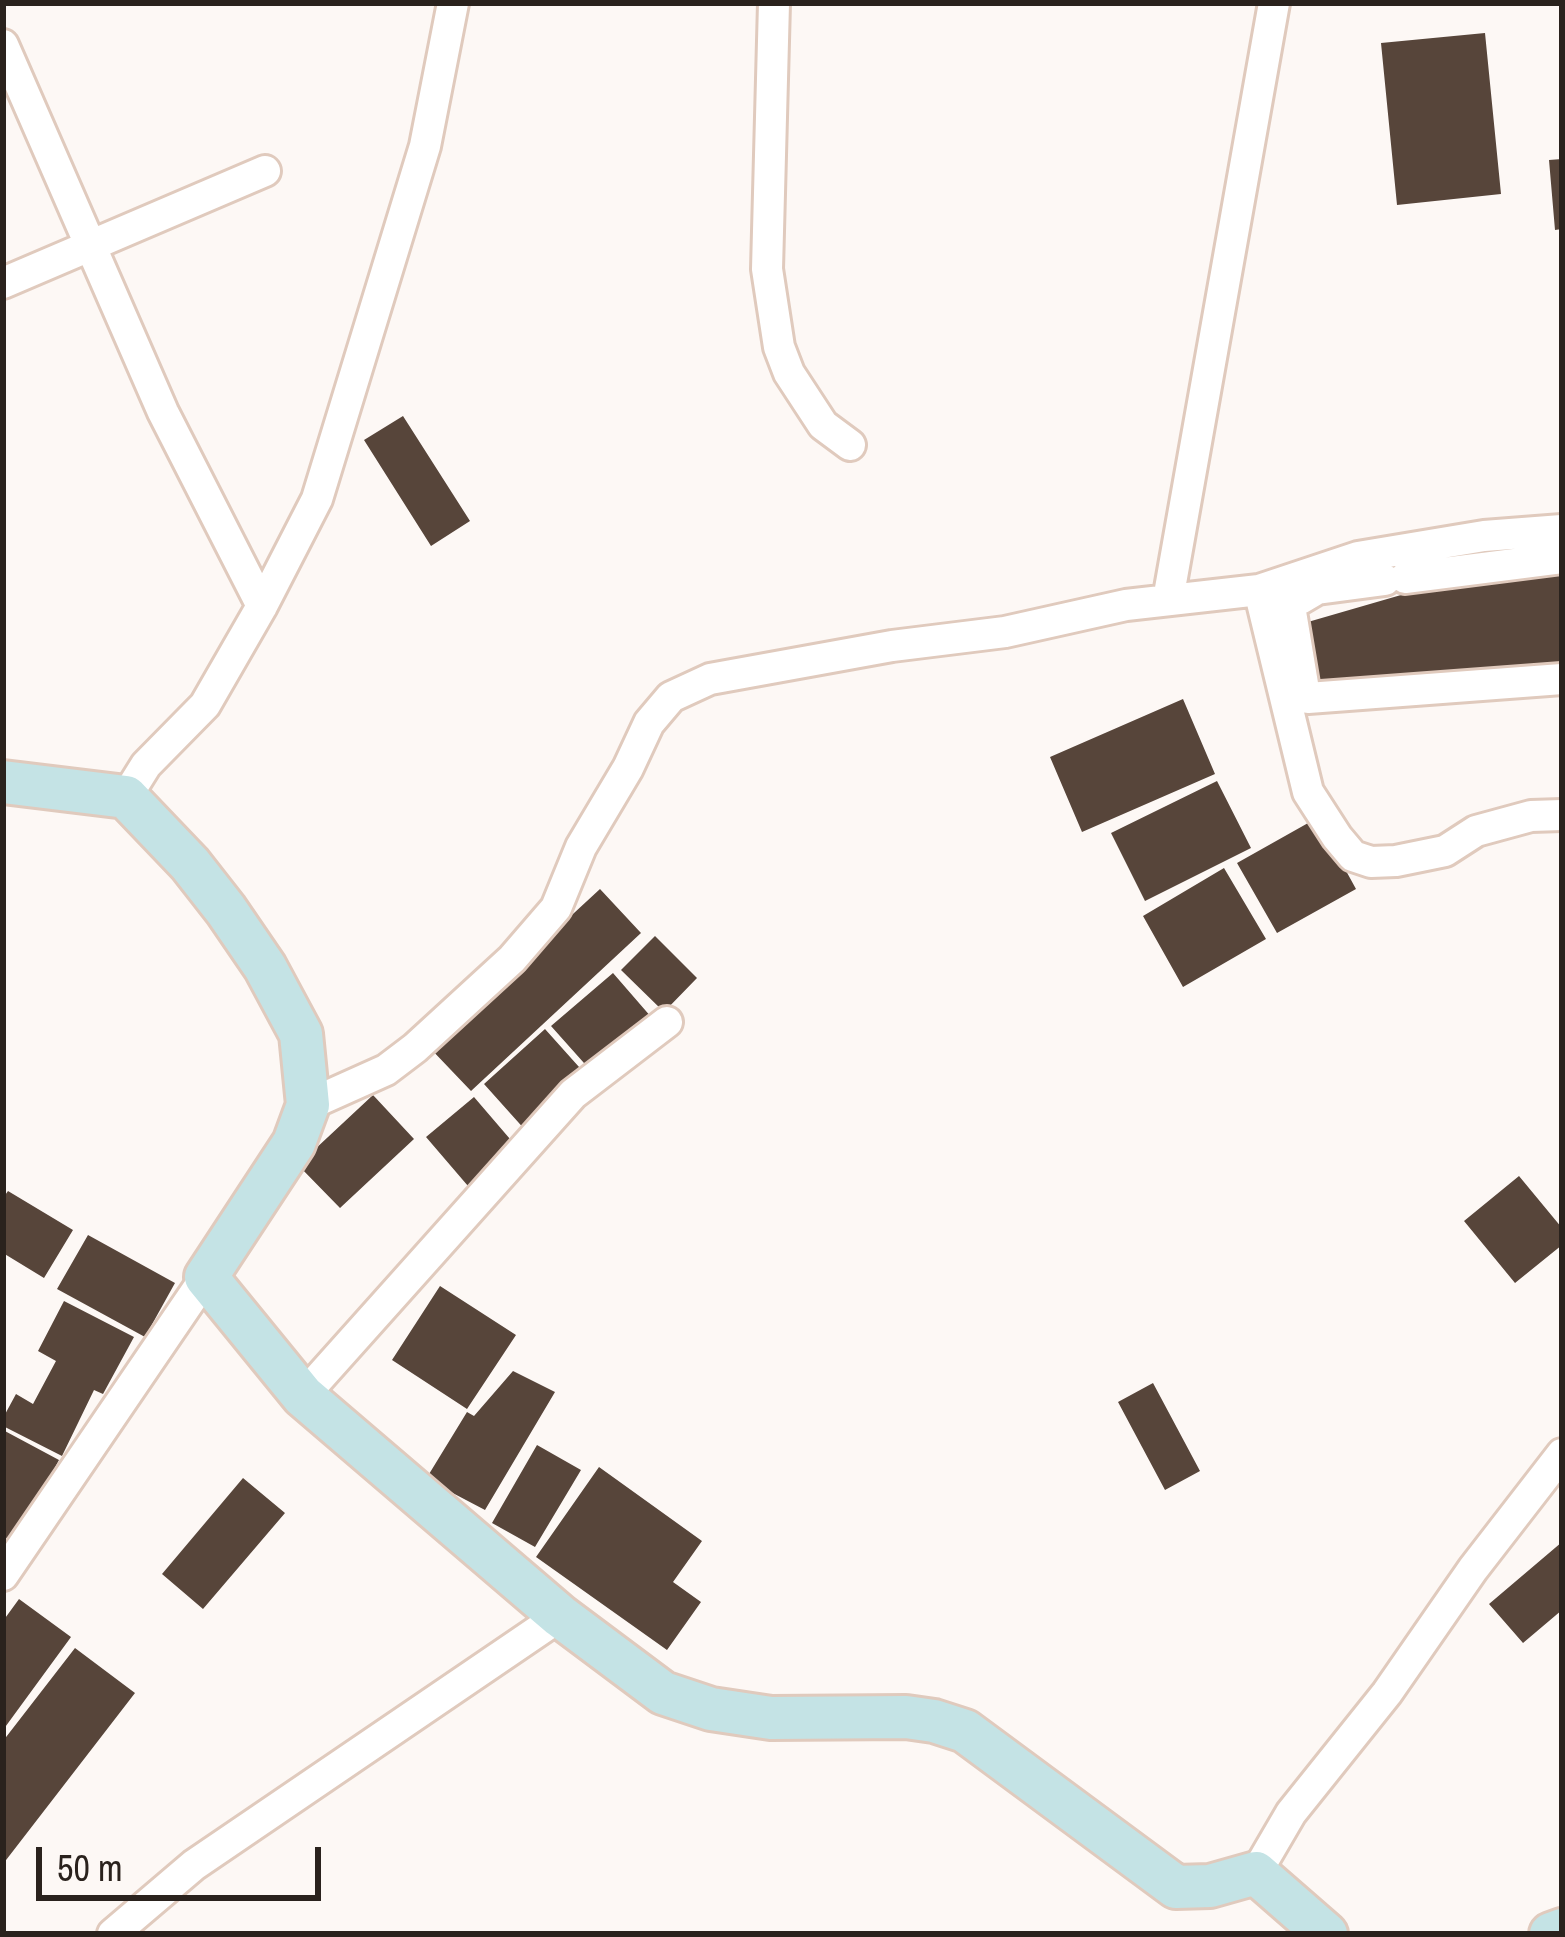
<!DOCTYPE html>
<html>
<head>
<meta charset="utf-8">
<style>
	body { margin:0 }
	#map { position:relative; width:1565px; height:1937px; overflow:hidden; background:#fdf8f5; font-family:"Archivo Narrow",sans-serif }
	canvas { display:block }
	.frame { position:absolute; inset:0; border:6px solid #2a221d; pointer-events:none }
	.scale { position:absolute; left:36px; top:1847px; width:285px; height:54px; box-sizing:border-box; border:6px solid #2a221d; border-top:0; padding-left:15px; font-size:36px; line-height:42px; white-space:nowrap; color:#2a221d; -webkit-text-stroke:9px #fdf8f5; paint-order:stroke }
</style>
</head>
<body>
<div id="map">
<canvas width="1565" height="1937"></canvas>
<div class="frame"></div>
<div class="scale">50 m</div>
</div>
<script>
const ctx = document.querySelector('canvas').getContext('2d');
ctx.lineJoin = 'round';
function paint(path, color) {
  ctx.fillStyle = color;
  ctx.fill(path, 'evenodd');
}
function trace(path, color, width, dash) {
  ctx.strokeStyle = color;
  ctx.lineWidth = width;
  ctx.lineCap = dash ? 'butt' : 'round';
  ctx.setLineDash(dash || []);
  ctx.stroke(path);
}
paint(new Path2D(`
	M1485,33L1501,194L1397,205L1381,43Z
	M1562,159V229L1555,230L1549,160Z
	M403,416L470,521L431,546L364,440Z
	M1562,566V674L1309,693L1301,624L1470,575Z
	M1183,699L1215,774L1082,832L1050,757Z
	M1217,781L1251,848L1145,901L1111,833Z
	M1317,818L1356,889L1277,933L1237,863Z
	M1224,868L1266,939L1183,987L1143,916Z
	M600,889L641,933L471,1091L429,1047Z
	M655,936L697,978L664,1012L621,970Z
	M613,973L652,1018L592,1072L551,1026Z
	M545,1029L588,1077L527,1132L484,1084Z
	M373,1095L414,1139L340,1208L298,1165Z
	M474,1097L516,1146L468,1186L426,1137Z
	M1519,1176L1562,1228V1245L1515,1283L1464,1221Z
	M8,1191L73,1230L44,1278L3,1253V1198Z
	M88,1235L175,1283L145,1337L57,1289Z
	M440,1286L516,1335L467,1409L392,1360Z
	M64,1301L134,1337L103,1394L94,1390L62,1456L3,1426V1418L16,1394L33,1404L56,1361L38,1351Z
	M513,1371L555,1392L485,1510L426,1479L467,1412L474,1416Z
	M1153,1383L1200,1471L1165,1490L1118,1402Z
	M3,1430L59,1460L15,1543L3,1536Z
	M537,1445L581,1470L535,1547L492,1523Z
	M599,1467L702,1541L673,1582L701,1602L667,1650L536,1557Z
	M243,1478L285,1513L203,1609L162,1574Z
	M1562,1542V1610L1523,1643L1489,1604Z
	M19,1599L71,1637L3,1730V1621Z
	M75,1648L135,1693L3,1864V1741Z`), '#57453a');
const street = new Path2D(`
	M774,3L767,269L779,347L789,373L823,425L850,445
	M3,45L163,412L262,606
	M3,283L265,171
	M1405,578L1562,558
	M1259,590L1308,792L1337,837L1353,856L1371,862L1396,861L1445,851L1476,831L1531,816L1562,815
	M1259,590L1284,598L1290,606L1304,690L1308,698L1562,679
	M1300,599L1317,589L1385,580
	M1168,600L1274,3
	M126,797L146,765L205,705L262,606L317,499L425,146L453,3
	M308,1105L386,1070L415,1048L512,959L556,908L581,847L628,768L649,723L671,697L710,679L892,646L1005,632L1126,605L1259,590L1358,557L1484,536L1562,530
	M303,1396L573,1094L667,1022
	M3,1575L206,1277
	M1256,1873L1291,1813L1387,1693L1473,1569L1562,1454
	M113,1934L194,1865L560,1616`);
const secondary = new Path2D(`
	M3,782L126,797L190,864L226,910L265,967L301,1034L308,1105L294,1143L206,1277L303,1396L560,1616L663,1693L711,1709L771,1718L906,1717L934,1721L965,1731L1176,1887L1210,1886L1256,1873L1326,1934
	M1551,1934L1562,1930`);
trace(street, '#e0cabd', 36);
trace(secondary, '#e0cabd', 48);
trace(street, '#fff', 30);
trace(secondary, '#c4e3e5', 42);
</script>
</body>
</html>
